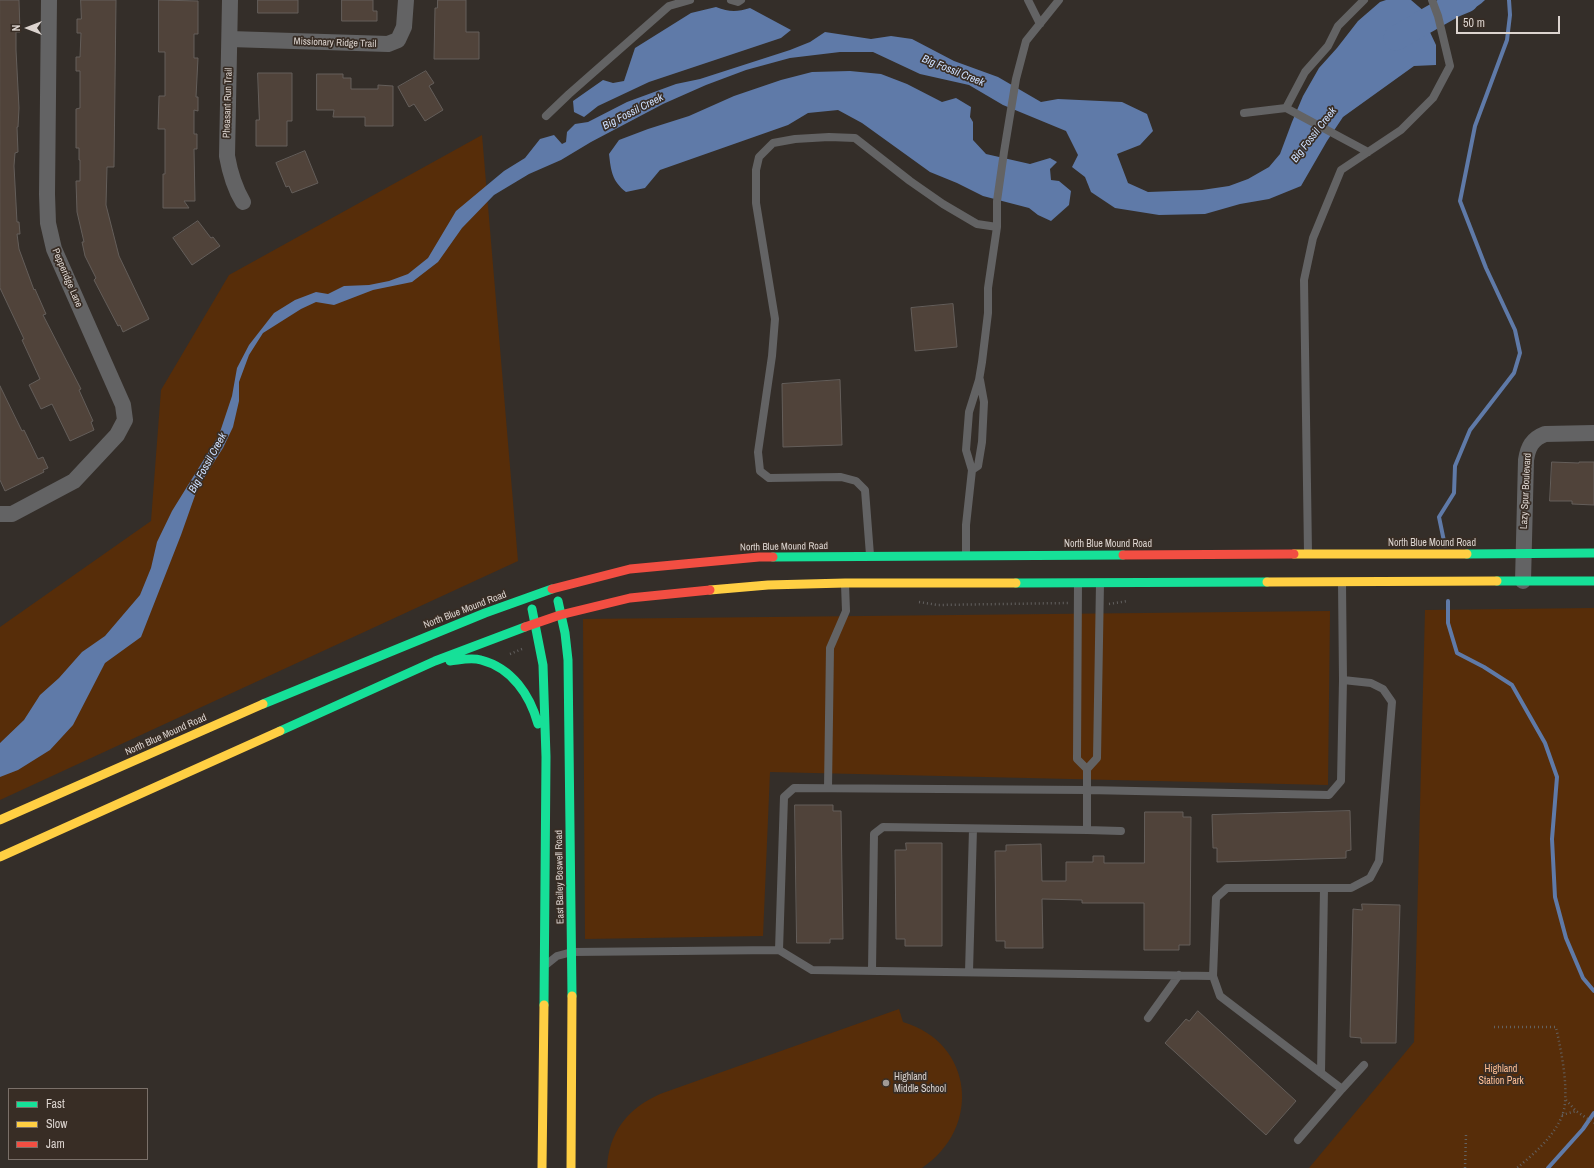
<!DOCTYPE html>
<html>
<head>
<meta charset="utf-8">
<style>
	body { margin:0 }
	#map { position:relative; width:1594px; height:1168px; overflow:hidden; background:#342e29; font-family:"Archivo Narrow",sans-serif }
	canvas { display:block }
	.legend { position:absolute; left:8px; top:1088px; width:140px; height:72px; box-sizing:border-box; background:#382d25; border:1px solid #7a7069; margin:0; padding:5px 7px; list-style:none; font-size:12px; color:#dcd4cf }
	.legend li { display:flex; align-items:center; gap:8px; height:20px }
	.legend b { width:20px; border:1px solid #7a7069 }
	.north { position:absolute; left:8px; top:8px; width:40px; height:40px; -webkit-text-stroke:3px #382d25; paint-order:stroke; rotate:270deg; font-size:11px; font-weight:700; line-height:16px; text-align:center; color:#dcd4cf }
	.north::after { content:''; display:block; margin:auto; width:14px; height:18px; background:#dcd4cf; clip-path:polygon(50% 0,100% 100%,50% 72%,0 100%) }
	.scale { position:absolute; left:1456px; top:16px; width:104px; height:18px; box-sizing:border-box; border:2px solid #dcd4cf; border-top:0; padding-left:5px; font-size:12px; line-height:14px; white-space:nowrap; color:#dcd4cf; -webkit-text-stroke:3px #382d25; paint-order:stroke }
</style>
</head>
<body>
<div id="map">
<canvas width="1594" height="1168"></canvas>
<ul class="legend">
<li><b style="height:5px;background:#16e098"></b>Fast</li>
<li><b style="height:5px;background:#ffcf43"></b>Slow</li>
<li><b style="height:5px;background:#f24e42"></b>Jam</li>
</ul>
<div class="north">N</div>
<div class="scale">50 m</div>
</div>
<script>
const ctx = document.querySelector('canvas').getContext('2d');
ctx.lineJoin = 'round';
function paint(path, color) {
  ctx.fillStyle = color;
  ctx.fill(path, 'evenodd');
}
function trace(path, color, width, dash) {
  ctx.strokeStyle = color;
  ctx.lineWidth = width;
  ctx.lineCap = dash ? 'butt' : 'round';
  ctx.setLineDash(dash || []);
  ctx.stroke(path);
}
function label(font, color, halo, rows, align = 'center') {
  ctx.font = font + ' "Archivo Narrow",sans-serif';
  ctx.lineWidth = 3.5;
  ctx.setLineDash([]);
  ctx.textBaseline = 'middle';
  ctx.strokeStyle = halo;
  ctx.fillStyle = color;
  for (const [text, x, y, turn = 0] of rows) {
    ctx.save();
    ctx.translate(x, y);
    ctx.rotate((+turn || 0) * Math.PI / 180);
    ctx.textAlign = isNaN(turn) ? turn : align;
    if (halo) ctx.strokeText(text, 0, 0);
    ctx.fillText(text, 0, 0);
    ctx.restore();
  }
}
paint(new Path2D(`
	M482,135L518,561L0,800V627L151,521L161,390L229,275Z
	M1594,608V1168H1309L1414,1042L1425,610Z
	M1330,611L1328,785L770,772L763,936L585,939L583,619Z
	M899,1009L903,1022C974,1043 982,1128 922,1168H607C609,1132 627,1109 660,1094Z`), '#572d09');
paint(new Path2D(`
	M1386,0H1411L1425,12L1428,28L1436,45V65L1414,66L1343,117L1327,141L1301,186L1269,199L1240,204L1205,214L1159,215L1115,208L1091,192L1085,177L1072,167L1078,155L1066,131L1003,105L969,85L920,74L873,52H840L790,58L746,70L706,85L663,104L591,142L561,160L529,174L494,195L462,228L438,262L412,282L373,290L334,305L316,302L301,309L263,333L249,355L239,382V401L233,427L223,448L198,487L181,535L141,637L105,663L73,725L50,750L18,770L0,777V743L24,720L40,695L59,678L82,652L105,636L140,595L151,568L157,542L172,511L219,435L232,396L237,368L249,345L274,313L295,300L316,292L328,294L344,286L369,285L389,281L408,274L428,258L456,211L504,171L525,158L540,139L554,135L562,144L566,142L567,132L575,124L588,122L627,102L676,84L700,79L790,50L810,42L825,32L871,39L891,36L912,39L954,61L998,77L1041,102L1058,99L1122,102L1147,114L1153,131L1140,145L1117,154L1128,183L1148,192L1202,190L1229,186L1248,179L1269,167L1280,154L1292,122L1303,96L1319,68L1337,48L1358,21L1380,2Z
	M1446,0H1485C1476,10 1463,11 1451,14Z
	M716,7C729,12 737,12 750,8L791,30L781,38L649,82L598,106L584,117L574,112L573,101L603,80L613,83L624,81L635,48L691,13Z
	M850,71L881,74L907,84L942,102L956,98L971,107L970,117L973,122V140L986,154L1030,164L1050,158L1057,162L1050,169L1051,180L1059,181L1071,191L1069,205L1051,221L1038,215L1029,208L983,196L957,183L930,172L862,123L838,110L808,113L788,125L660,170L645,188L626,192C612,181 611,171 609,154L619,140L648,129L689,116L734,96L781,80L812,72Z`), '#5f7aa8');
trace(new Path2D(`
	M1445,546L1439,517L1454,493L1455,466L1470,430L1514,373L1520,353L1515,330L1486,268L1460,201L1475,126L1507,40L1510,15L1509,0
	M1448,601V623L1457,653L1484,667L1512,685L1545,743L1557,777L1552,839L1555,897L1566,938L1583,978L1594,991
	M1548,1168L1583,1129L1594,1113`), '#5f7aa8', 4);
trace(new Path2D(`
	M1396,38L1454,5L1466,0`), '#5f7aa8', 25);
const building = new Path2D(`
	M0,0H19L20,32H16V50L19,108L18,127H17L18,152L15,153L14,166L17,222H19L20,234H17L19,249L34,290L35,289L46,314L43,315L81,389L79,390L93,421L91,422L94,430L70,441L52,404L41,409L29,385L40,379L22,340L24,339L0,288Z
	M81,0H116L114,167H107L106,205L119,256L149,319L123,332L120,325L118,326L94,280L96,278L85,256L82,242H84L77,212L76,181H80V160H79V148H76V109L80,108V71H76V57H80L81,33H77V19H81Z
	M159,0L198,1V34H194V58H198L196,97H198V111L194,110V134H197V149H194L195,201H184L189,208H163V174H165V129H158L159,96H165V52H159Z
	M258,0H298V13H258Z
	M342,0H373V11H377V21H342Z
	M438,0H466V32H479V59H434L435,8H437Z
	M426,71L434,83L429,86L443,110L425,121L414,104L409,107L398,87Z
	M258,73H292V121H287V146H256V120H259Z
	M317,74H343V78H351V89H378V85L393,86V126H365V117H333L334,110H317Z
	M305,151L318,183L292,193L289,186L286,187L276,163Z
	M198,221L211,238L213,237L220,246L192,265L173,238Z
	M953,304L957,347L915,351L911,308Z
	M840,380L842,445L783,447L782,384Z
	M0,386L22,431L24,430L38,459L43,457L48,468L43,470L44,472L5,491L0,480Z
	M1552,462L1579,463V462H1594V505L1572,504V501H1550Z
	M795,805H833V811H841L843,939H830V943H797Z
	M1350,811L1351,850L1346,851V858L1217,862V848H1213L1212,815Z
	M1145,812H1183V817H1191L1190,945H1179V950H1144V903H1082V900L1042,899L1043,948H1005V941H996L995,851H1006V845L1041,844L1042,881H1066V862H1093V856H1104V863H1144Z
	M906,843H942V946H905V939H896L895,850H906Z
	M1362,904L1400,905L1396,1043H1361V1038L1350,1037L1353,909L1362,910Z
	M1198,1011L1296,1101L1266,1135L1165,1043L1186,1019L1189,1021Z`);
paint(building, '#50433a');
trace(building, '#645e5a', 1);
trace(new Path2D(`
	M919,602L938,605L1068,603
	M1109,604L1128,601
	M510,654L522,649
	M1494,1027H1556C1561,1051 1567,1078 1565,1103C1563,1129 1536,1152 1517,1168
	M1566,1100L1576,1111L1594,1123
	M1562,1115L1576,1111
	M1465,1168L1466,1135`), '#636160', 2.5, [1, 3]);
trace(new Path2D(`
	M731,0L738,2L741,0
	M1028,0L1040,24
	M1286,108L1368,152
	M1244,113L1286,108L1305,72L1328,46L1338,26L1364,0
	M546,116L569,94L669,6L690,0
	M997,227V201L1004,152L1016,79L1026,41L1059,0
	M972,470L978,466L982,442L984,402L980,380
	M1308,553L1304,280L1313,238L1341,170L1401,130L1433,98L1450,66L1438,16L1432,0
	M870,555L865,490L856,481L841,477L769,478L760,471L758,452L772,356L775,319L756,203V170L759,157L773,143L795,139L829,137L855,138L910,181L943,204L977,224L997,227L988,288V313L982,362L979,380L969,412L966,450L972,470L966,525V554
	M1078,583L1077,759L1087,769
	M828,788L830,648L846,611L845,584
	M1087,830L1121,831
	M779,950L812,970L1213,976L1216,898L1227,888H1351L1370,878L1379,861L1392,702L1383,689L1371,683L1343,680
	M547,964L557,956L572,952L779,950L784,797L794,788L1087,790L1329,795L1341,781L1343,680L1342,583
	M872,970L874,834L883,827L1087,830V769L1097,758L1100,583
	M969,972L973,829
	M1213,976L1220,996L1342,1089L1298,1140
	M1148,1018L1179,975
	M1321,1073L1324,888
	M1342,1089L1364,1065`), '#636364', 8);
trace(new Path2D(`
	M230,0L227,156C230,173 234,187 243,202
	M230,39L388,44L398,40L404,27L406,0
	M0,514H12L74,481L117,435L125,420L123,405L54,249L48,223L47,194L49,0
	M1523,581L1526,460C1528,447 1532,439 1545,434L1594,433`), '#636364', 16);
trace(new Path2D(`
	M1467,554L1594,553
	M773,557L1123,555
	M1497,581H1594
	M1016,583L1267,582
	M558,601L565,633L568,660L572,996
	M532,609L543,665L546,757L544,1005
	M450,661C460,660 471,657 481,660C512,668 530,695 538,724
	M263,704L485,613L552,589
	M280,731L435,661L525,627`), '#16e098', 9);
trace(new Path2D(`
	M1294,554H1467
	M1267,582L1497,581
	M710,590L768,585L845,583H1016
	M0,820L263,704
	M0,857L280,731
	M542,1168L544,1005
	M571,1168L572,996`), '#ffcf43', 9);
trace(new Path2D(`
	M1123,555L1294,554
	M552,589L630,569L759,557H773
	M525,627L560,615L630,598L710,590`), '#f24e42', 9);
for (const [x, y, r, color] of [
	[886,1083,4,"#a19a95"]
]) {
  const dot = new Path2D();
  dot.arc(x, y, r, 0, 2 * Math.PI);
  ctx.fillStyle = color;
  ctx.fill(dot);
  trace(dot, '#382d25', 1.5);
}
label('10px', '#dcd4cf', '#382d25', [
	["Missionary Ridge Trail",335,43,2],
	["Pheasant Run Trail",228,103,-88],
	["Pepperidge Lane",67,278,67],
	["Lazy Spur Boulevard",1526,491,-87],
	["North Blue Mound Road",1432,543],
	["North Blue Mound Road",1108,544],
	["North Blue Mound Road",784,547,-1],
	["North Blue Mound Road",465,610,-21],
	["North Blue Mound Road",166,735,-24],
	["East Bailey Boswell Road",560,877,-91]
]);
label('10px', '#ffbf94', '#382d25', [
	["Highland",1501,1069],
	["Station Park",1501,1081]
]);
label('10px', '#dcd4cf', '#382d25', [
	["Highland",894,1077],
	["Middle School",894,1089]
], 'left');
label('italic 11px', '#cde0ff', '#382d25', [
	["Big Fossil Creek",953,71,22],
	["Big Fossil Creek",633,112,-27],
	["Big Fossil Creek",1314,135,-52],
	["Big Fossil Creek",208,463,-61]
]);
</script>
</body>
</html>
